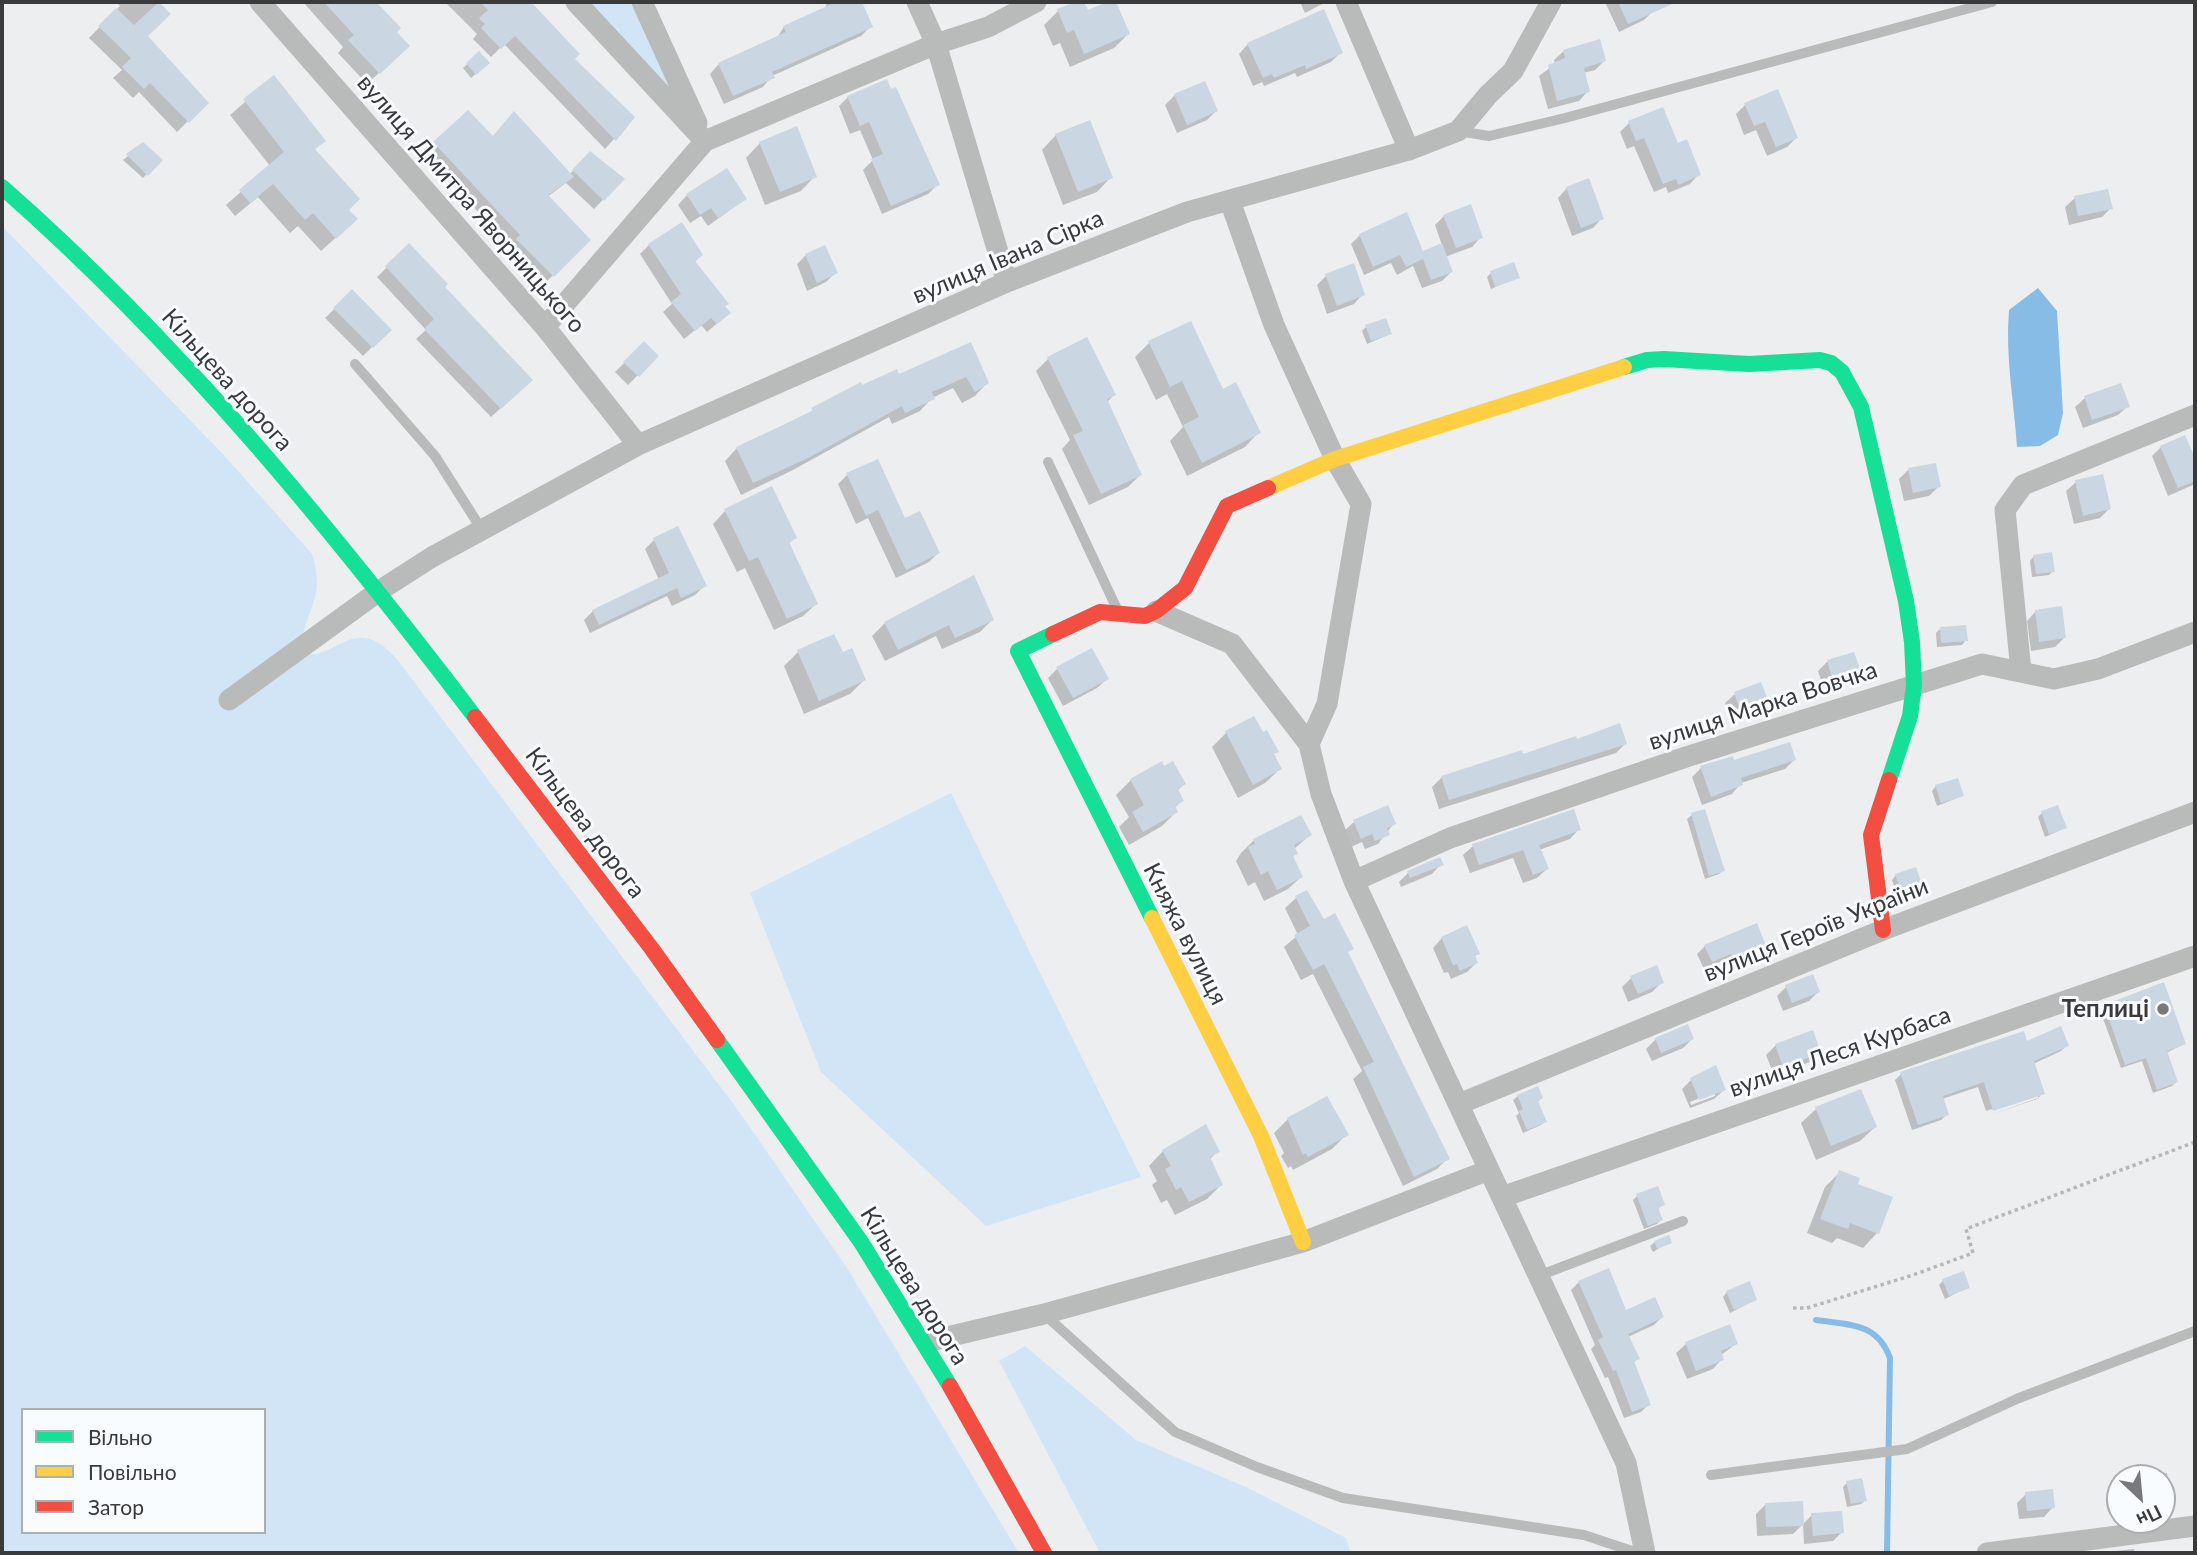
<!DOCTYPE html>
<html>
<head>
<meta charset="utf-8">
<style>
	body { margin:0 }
	#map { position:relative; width:2197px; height:1555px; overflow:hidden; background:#eceef0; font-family:Lato,sans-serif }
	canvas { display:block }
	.frame { position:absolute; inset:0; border:4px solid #393a3b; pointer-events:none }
	.legend { position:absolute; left:21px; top:1408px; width:245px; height:126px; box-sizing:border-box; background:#f9fcfe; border:2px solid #acaeb0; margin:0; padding:9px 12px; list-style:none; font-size:21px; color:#393a3b }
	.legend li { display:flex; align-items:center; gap:14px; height:35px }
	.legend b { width:35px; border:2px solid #acaeb0 }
	.north { position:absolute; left:2106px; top:1464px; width:70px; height:70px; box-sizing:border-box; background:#f9fcfe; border:2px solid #acaeb0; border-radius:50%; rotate:154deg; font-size:19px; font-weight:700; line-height:28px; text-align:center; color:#393a3b }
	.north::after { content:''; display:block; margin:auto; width:24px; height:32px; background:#78797a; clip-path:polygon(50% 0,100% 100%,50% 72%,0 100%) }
</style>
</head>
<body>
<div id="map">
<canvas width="2197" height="1555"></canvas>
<div class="frame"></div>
<ul class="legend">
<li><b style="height:9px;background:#16e098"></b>Вільно</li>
<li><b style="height:9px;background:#ffcf43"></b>Повільно</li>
<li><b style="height:9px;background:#f24e42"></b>Затор</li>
</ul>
<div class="north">Пн</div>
</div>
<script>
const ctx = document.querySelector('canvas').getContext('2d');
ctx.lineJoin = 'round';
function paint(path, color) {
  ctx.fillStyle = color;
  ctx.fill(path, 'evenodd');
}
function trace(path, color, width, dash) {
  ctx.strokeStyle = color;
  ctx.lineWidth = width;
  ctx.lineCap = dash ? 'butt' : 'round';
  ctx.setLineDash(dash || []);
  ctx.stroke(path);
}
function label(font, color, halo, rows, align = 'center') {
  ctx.font = font + ' Lato,sans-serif';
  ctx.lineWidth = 6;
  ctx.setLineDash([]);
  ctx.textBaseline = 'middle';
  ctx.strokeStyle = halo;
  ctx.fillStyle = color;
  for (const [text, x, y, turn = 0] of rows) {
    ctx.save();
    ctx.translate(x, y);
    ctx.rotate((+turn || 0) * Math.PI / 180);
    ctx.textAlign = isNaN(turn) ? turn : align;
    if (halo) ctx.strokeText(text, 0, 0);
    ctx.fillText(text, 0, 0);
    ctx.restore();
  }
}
paint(new Path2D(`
	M576,2H642L705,141Z
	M2,226L221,452L312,554C327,602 302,612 300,654C337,662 353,611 396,658L738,1110L847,1268L1019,1553H2ZM23,1410H264V1532H23Z
	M951,793L1141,1177L986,1226L821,1072L750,893Z
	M1025,1346L1136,1440L1246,1487L1346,1538L1351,1553H1100L999,1361Z`), '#d2e5f6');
paint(new Path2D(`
	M2038,288L2057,311L2063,413L2058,435L2040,446L2017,447C2014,401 2005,356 2009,310Z`), '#86bce6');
paint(new Path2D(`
	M116,2H157L169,14L146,36L206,103L177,132L139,92L133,98L113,78L122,70L89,38L120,6Z
	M303,2H367L395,32L396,57L367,84L338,53L343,47Z
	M445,2H528L578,54L573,59L633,118L605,149L504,44L491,57L473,39L477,34Z
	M827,2H860L871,26L861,36L772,76L763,87L724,104L710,74L719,64L776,39L784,27L825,9Z
	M1079,2H1082L1087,12L1114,2L1128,34L1114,48L1070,67L1060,43L1053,46L1044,25L1058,11Z
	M1300,2H1326L1305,13Z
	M1605,2H1649L1653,11L1644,20L1619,32Z
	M1248,44L1341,52L1331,62L1297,77L1295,73L1264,86L1262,82L1253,86L1239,54Z
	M1564,51L1604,61L1595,70L1583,73L1588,91L1579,101L1548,109L1539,76L1555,64L1554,60Z
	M479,53L488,63L471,78L463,68Z
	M274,77L347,210L341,233L321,251L298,226L290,233L258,197L235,216L226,205L270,166L230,115Z
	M1175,95L1216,111L1207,120L1177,133L1165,105Z
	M848,97L938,184L928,194L882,214L863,170L873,160L860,130L850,134L839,106Z
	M1745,105L1796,138L1787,147L1767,156L1756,130L1744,135L1736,114Z
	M1629,123L1677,145L1699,174L1690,184L1668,193L1666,187L1654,192L1634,146L1627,149L1620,132Z
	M1056,135L1111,177L1097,192L1063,205L1042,150Z
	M492,137L569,175L590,153L622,180L594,209L566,183L547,197L589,240L542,286L507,251L511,247L424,154L435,143Z
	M760,143L815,176L801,191L765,205L746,158Z
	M143,144L160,160L143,178L123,160Z
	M1567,188L1602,218L1593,228L1572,236L1558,198Z
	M687,195L745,199L708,226L701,216L690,223L678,205Z
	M2075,198L2111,208L2102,217L2069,225L2065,207Z
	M1444,216L1481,237L1472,247L1445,257L1451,272L1442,281L1422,288L1413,266L1397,275L1391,263L1364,275L1351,244L1360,235L1422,253L1442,245L1435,225Z
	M649,245L701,255L694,263L729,313L707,332L701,325L684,339L663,312L672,304L640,254Z
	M409,246L522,389L491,417L416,339L426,330L377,277Z
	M806,255L835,273L826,282L807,291L797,264Z
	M1491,273L1518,277L1491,289L1487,277Z
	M1326,276L1363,294L1354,304L1327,314L1317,285Z
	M352,292L389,330L363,356L325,318Z
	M1366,327L1390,334L1367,344L1362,331Z
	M644,343L657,356L628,385L615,372Z
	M1149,343L1222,391L1259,432L1245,447L1187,476L1170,441L1183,427L1167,394L1156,400L1135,357Z
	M970,344L987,383L975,396L962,403L953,388L932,398L920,411L892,424L889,417L793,470L741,495L725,461L737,448L861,387L898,376Z
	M1048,359L1114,395L1107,402L1140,475L1128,487L1089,505L1062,449L1070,440L1036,371Z
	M2085,398L2128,406L2118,415L2083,428L2075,407Z
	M2184,437L2195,463V484L2168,496L2152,456L2161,447Z
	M1908,470L1939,486L1929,496L1904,501L1899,479Z
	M847,475L904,520L938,553L929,562L896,578L868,518L856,524L838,484Z
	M2076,482L2109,509L2100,518L2074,524L2066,491Z
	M725,511L795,538L788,544L816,604L803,616L774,630L745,568L737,572L713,524Z
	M654,540L704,586L695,595L672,606L667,596L590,633L584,620L593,611L659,580L645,549Z
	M2034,556L2053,571L2049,575L2032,577L2030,561Z
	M973,578L992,620L980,632L942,649L936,636L885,661L872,636L885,623Z
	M2036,611L2064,638L2055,647L2031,651L2027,621Z
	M1940,629L1966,640L1962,645L1937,647L1936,633Z
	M798,652L842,655L864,680L850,694L804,714L784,666Z
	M1853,654L1858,669L1848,678L1823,686L1818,671L1827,662Z
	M1057,669L1107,679L1097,688L1063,706L1048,678Z
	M1760,684L1766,700L1757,709L1731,719L1725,703L1735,694Z
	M1226,733L1272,755L1280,769L1265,783L1238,798L1212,747Z
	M1576,741L1625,744L1616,753L1439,809L1432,787L1442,777Z
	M1794,760L1785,769L1741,783L1732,794L1702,805L1692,777L1701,768L1733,763Z
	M1131,780L1184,784L1177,791L1182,801L1174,808L1176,812L1162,826L1129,845L1119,827L1129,817L1116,795Z
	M1936,786L1962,796L1937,806L1932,791Z
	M2042,813L2065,828L2045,837L2038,817Z
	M1692,815L1723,870L1719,874L1705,879L1687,819Z
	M1354,822L1394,823L1378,844L1365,849L1362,842L1351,847L1344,831Z
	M1579,829L1570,839L1539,850L1547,869L1537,878L1523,883L1513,858L1470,873L1463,855L1473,846Z
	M1310,835L1294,849L1296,853L1292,858L1301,877L1288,889L1264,901L1255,882L1248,886L1236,861L1241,853L1254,840Z
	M1441,864L1432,874L1401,887L1399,882L1408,873Z
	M1896,875L1921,887L1898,897L1892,880Z
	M1296,898L1323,921L1347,953L1448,1158L1437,1169L1403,1186L1353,1079L1362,1071L1313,974L1301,980L1284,947L1298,935L1285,908Z
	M1442,938L1478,953L1474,957L1476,963L1467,972L1451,979L1448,972L1444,973L1433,948Z
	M1705,946H1764L1756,954L1725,966L1722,961L1704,969L1697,954Z
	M1631,978L1662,982L1652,992L1628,1002L1622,987Z
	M1786,987L1818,992L1809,1001L1783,1011L1777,996Z
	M2105,1006L2184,1044L2166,1053L2176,1082L2172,1086L2153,1093L2142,1061L2121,1068L2100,1010Z
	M1656,1039H1692L1683,1048L1652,1061L1646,1049Z
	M2026,1043L2067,1045L2061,1051L2033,1064L2043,1093L2037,1099L1987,1116L2038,1098V1094L1986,1111L1978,1087L1942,1099L1947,1114L1941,1120L1912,1130L1895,1080L1901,1074Z
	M1776,1045L1819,1052L1810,1062L1774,1075L1766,1055Z
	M1692,1079L1724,1090L1714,1099L1690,1108L1682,1089ZM1715,1092V1096L1691,1105L1690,1102Z
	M1860,1091L1875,1127L1860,1141L1816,1160L1801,1123L1816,1109Z
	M1518,1096L1541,1098L1537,1103L1545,1121L1541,1125L1523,1133L1516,1116L1519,1113L1513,1100Z
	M1288,1119L1346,1135L1332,1149L1293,1170L1291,1166L1288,1168L1281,1156L1284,1153L1274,1133Z
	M1163,1151H1218L1209,1160L1221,1185L1207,1199L1175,1215L1167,1200L1161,1203L1152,1185L1157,1181L1149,1166Z
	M1840,1172L1856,1185L1877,1233L1863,1248L1837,1238L1832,1243L1807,1233L1825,1187Z
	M1637,1196L1663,1204L1657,1210L1661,1220L1657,1224L1644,1229L1633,1200Z
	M1655,1242H1670L1653,1252L1650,1246Z
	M1943,1281L1968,1287L1945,1299L1939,1285Z
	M1579,1282L1625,1312L1662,1317L1654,1325L1628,1337L1638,1358L1633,1363L1649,1404L1641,1412L1624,1418L1608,1377L1605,1378L1591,1349L1595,1345L1571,1290Z
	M1727,1292L1755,1300L1730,1313L1723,1297Z
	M1686,1344H1736L1721,1355L1722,1359L1713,1369L1687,1379L1676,1353Z
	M2167,1473L2170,1498L2162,1506V1478H2143Z
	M1847,1483L1865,1500L1861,1504L1847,1507L1843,1487Z
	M2026,1494L2053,1507L2044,1517L2019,1519L2017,1503Z
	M1765,1505L1802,1525L1793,1534L1757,1536L1756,1514Z
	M1812,1515L1842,1532L1833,1541L1804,1544L1803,1524Z
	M2134,1549L2135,1553H2113L2115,1551Z`), '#0003');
trace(new Path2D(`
	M1816,1320C1849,1325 1877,1322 1890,1358L1887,1553`), '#86bce6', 6);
paint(new Path2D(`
	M159,2L171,14L148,36L209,103L189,123L150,83L144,89L122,67L131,58L98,26L116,8L134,25Z
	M324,2H376L401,28L397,32L410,46L380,74L348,40L354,35Z
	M480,2H531L580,54L575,59L635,117L616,141L515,36L501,49L481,28L485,24L479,18L488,10Z
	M836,2H862L873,27L772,72L775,78L733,96L718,63L786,32L783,26Z
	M1075,2H1084L1088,10L1107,2H1116L1130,34L1084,54L1074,30L1067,33L1057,9Z
	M1618,2H1677L1628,24Z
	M1324,9L1343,53L1306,69L1305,65L1274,78L1272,74L1263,78L1247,43Z
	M1600,39L1606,61L1584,68L1590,92L1557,101L1548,65L1565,58L1563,50Z
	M479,51L490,63L476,75L466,63Z
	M274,75L326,141L315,149L360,199L349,210L358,219L336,239L313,213L305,220L273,184L250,203L239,190L284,152L243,99Z
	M887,79L891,89L896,87L940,185L891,206L871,159L883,154L869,122L860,126L847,96Z
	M1205,81L1218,111L1187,125L1174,94Z
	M1778,89L1798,138L1776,147L1765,122L1754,126L1744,103Z
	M1663,107L1678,143L1687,139L1701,175L1678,185L1676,179L1663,184L1644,138L1636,141L1628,121Z
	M468,110L493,136L514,111L574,177L548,195L591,240L554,277L516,239L520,235L433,142Z
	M1090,120L1113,178L1078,192L1055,134Z
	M797,126L817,177L780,192L759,142Z
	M143,142L163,160L148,176L126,154Z
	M590,151L625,179L604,201L572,170Z
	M727,168L747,199L718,218L711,208L700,215L686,194Z
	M1589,178L1604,219L1581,228L1566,187Z
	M2108,189L2113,209L2078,216L2074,196Z
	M1471,204L1483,238L1456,248L1443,215Z
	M1407,212L1423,251L1442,243L1453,272L1431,280L1423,259L1406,267L1400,255L1373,267L1359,234Z
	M682,222L703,255L695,261L729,304L725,306L731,313L717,324L711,318L695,331L671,302L681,294L648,244Z
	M409,243L448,284L445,287L533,380L501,409L424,329L434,319L385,266Z
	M825,245L838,273L817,283L805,254Z
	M1514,262L1520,278L1495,287L1490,271Z
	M1354,263L1365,295L1337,306L1325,274Z
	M352,289L392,330L373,348L333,308Z
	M1386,318L1392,334L1371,341L1365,325Z
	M1191,321L1223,389L1236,382L1261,433L1202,463L1183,425L1199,417L1182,381L1170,387L1148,341Z
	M1087,337L1116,395L1107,399L1142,475L1101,494L1073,435L1083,431L1047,357Z
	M644,341L659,356L639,377L623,362Z
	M971,342L989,383L975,392L966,377L932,392L935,399L905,413L902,406L808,458L753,483L736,447L813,411L811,408L861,382L862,385L897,369L899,374Z
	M2121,383L2130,407L2092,420L2084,396Z
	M2185,435L2195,458V481L2178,488L2160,446Z
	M878,459L905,518L920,511L940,553L906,570L878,510L866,516L846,473Z
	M1936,463L1941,487L1913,493L1908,468Z
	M2103,474L2111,509L2083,516L2075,480Z
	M772,486L797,538L789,542L818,604L787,619L758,557L749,561L724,509Z
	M678,526L707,586L681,598L677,588L599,625L592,610L669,573L653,538Z
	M2052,552L2055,572L2036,574L2033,555Z
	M974,575L994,620L955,638L949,625L898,650L884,622Z
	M2062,606L2066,638L2039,642L2035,610Z
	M1966,625L1968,641L1941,643L1940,627Z
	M834,634L843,652L852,648L866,680L819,701L797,650Z
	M1092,648L1109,679L1073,698L1056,667Z
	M1854,652L1860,669L1832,678L1827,660Z
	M1761,682L1768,700L1740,710L1734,692Z
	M1254,716L1263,732L1267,730L1279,752L1274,754L1282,769L1253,785L1225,731Z
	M1620,723L1627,744L1449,800L1441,776L1522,750L1523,754L1576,736L1577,739Z
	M1790,742L1796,760L1741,778L1743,785L1711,797L1700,766L1733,756L1734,760Z
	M1162,761L1164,766L1173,761L1186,784L1178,789L1184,801L1175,806L1178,812L1143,832L1132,812L1144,805L1130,779Z
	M1958,778L1964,796L1941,803L1935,785Z
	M1388,805L1396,824L1387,828L1390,835L1375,841L1372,834L1361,839L1353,820Z
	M2058,805L2067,828L2049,834L2041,811Z
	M1574,809L1581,830L1539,845L1549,869L1533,875L1523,850L1479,865L1472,844Z
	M1705,809L1725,871L1709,876L1691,813Z
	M1301,815L1312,835L1294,845L1298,854L1293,856L1303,877L1277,890L1268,871L1261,875L1248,847L1255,844L1253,839Z
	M1440,857L1444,865L1410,878L1407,871Z
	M1916,867L1923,887L1902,894L1895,874Z
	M1307,890L1324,919L1335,913L1354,949L1348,952L1450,1159L1414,1177L1363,1067L1374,1062L1324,964L1313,970L1294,935L1310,926L1295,896Z
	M1757,923L1766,946L1733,959L1731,954L1712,962L1704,945Z
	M1467,925L1480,954L1475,956L1478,963L1460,971L1457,964L1453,965L1441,937Z
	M1657,965L1664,983L1638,994L1630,976Z
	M1813,974L1820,992L1792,1003L1785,985Z
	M2164,982L2186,1044L2167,1051L2178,1082L2157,1090L2146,1058L2125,1065L2104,1005Z
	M1688,1024L1694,1039L1661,1053L1655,1038Z
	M2061,1026L2069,1046L2034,1061L2045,1094L1993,1111L1984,1082L1943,1096L1949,1115L1918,1125L1900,1072L2024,1031L2027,1041Z
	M1813,1030L1821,1053L1783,1067L1775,1044Z
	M1716,1065L1726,1090L1699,1100L1690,1078Z
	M1538,1086L1543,1098L1538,1101L1547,1122L1527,1130L1519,1111L1523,1109L1517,1095Z
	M1861,1089L1877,1127L1831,1146L1815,1107Z
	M1327,1096L1349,1135L1308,1157L1306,1153L1303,1155L1287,1118Z
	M1206,1124L1220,1152L1210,1157L1223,1185L1189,1202L1181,1187L1176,1190L1165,1169L1171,1166L1162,1150Z
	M1839,1170L1860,1178L1858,1184L1893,1197L1879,1234L1850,1223L1848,1229L1820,1219Z
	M1658,1186L1665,1205L1658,1208L1663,1220L1648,1226L1636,1194Z
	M1669,1235L1672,1243L1657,1249L1654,1241Z
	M1609,1268L1626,1310L1655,1297L1664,1317L1628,1334L1640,1359L1634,1361L1651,1405L1632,1412L1616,1370L1613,1371L1598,1340L1603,1337L1578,1281Z
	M1964,1271L1970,1288L1949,1296L1942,1279Z
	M1750,1281L1757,1300L1734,1310L1726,1291Z
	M1730,1324L1738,1344L1721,1351L1724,1360L1696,1371L1685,1342Z
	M1862,1478L1867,1501L1851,1504L1846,1481Z
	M2053,1489L2055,1508L2027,1511L2025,1492Z
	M1803,1501L1804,1526L1766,1527L1765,1503Z
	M1842,1511L1844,1533L1813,1536L1811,1513Z`), '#cad6e1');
trace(new Path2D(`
	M1793,1308H1807L1913,1275L1973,1253L1966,1229L2195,1142`), '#b6b8b8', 3.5, [3.5, 3.5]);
trace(new Path2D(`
	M1458,131L1489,136L1565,118L1992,2
	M355,364L435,456L482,530
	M1048,462L1117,609
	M1538,1276L1683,1221
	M1044,1314L1175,1432L1257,1467L1343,1498L1584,1535L1638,1553
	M1711,1475L1907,1449L2019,1398L2195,1331`), '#b9baba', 10);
trace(new Path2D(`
	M260,2L545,327L638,445
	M576,2L705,141
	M642,2L697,123
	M917,2L936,44L1007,282
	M1346,2L1409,150
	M1230,201L1274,325L1335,459L1361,504L1327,704L1309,744L1321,794L1354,881L1626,1463L1645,1553
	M545,327L705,141L936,44L988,27L1036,2
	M1156,611L1232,644L1309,744
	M2021,671L2005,510L2023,485L2195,415
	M229,700L379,591L432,557L638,445L1007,282L1187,212L1409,150L1458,131L1488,95L1513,71L1551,2
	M1354,881L1450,838L1686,757L1982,664L2054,679L2098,669L2195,632
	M1459,1104L1883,930L2195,812
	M1502,1197L2195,956
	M926,1342L1044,1314L1303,1242L1489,1170
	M1987,1553L2195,1526`), '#b9baba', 21);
trace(new Path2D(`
	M2,187C181,344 331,528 475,717
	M1624,367L1647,360L1664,359L1749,364L1820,360L1831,363L1842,372L1861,407L1906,601L1912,642L1914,685L1910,716L1889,780
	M1053,634L1018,651L1152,918
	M717,1040L861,1242L950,1386`), '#16e098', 16);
trace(new Path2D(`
	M1268,488L1335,459L1624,367
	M1152,918L1261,1136L1303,1242`), '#ffcf43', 16);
trace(new Path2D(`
	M1053,634L1100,612L1145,616L1156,611L1185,588L1227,506L1268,488
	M475,717L652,949L717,1040
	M1883,930L1871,835L1889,780
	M950,1386L1044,1553`), '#f24e42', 16);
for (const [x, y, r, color] of [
	[2163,1009,7,"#78797a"]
]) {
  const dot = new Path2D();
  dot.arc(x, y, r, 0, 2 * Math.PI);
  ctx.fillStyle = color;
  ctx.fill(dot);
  trace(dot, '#f9fcfe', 2.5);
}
label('24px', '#393a3b', '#f9fcfe', [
	["вулиця Дмитра Яворницького",471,204,49],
	["вулиця Івана Сірка",1008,257,-23],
	["Кільцева дорога",227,380,48],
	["вулиця Марка Вовчка",1763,706,-18],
	["Кільцева дорога",585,823,53],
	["вулиця Героїв України",1816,930,-22],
	["Княжа вулиця",1185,934,63],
	["вулиця Леся Курбаса",1840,1052,-19],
	["Кільцева дорога",914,1286,58]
]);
label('bold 24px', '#393a3b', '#f9fcfe', [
	["Теплиці",2149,1009]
], 'right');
</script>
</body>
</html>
